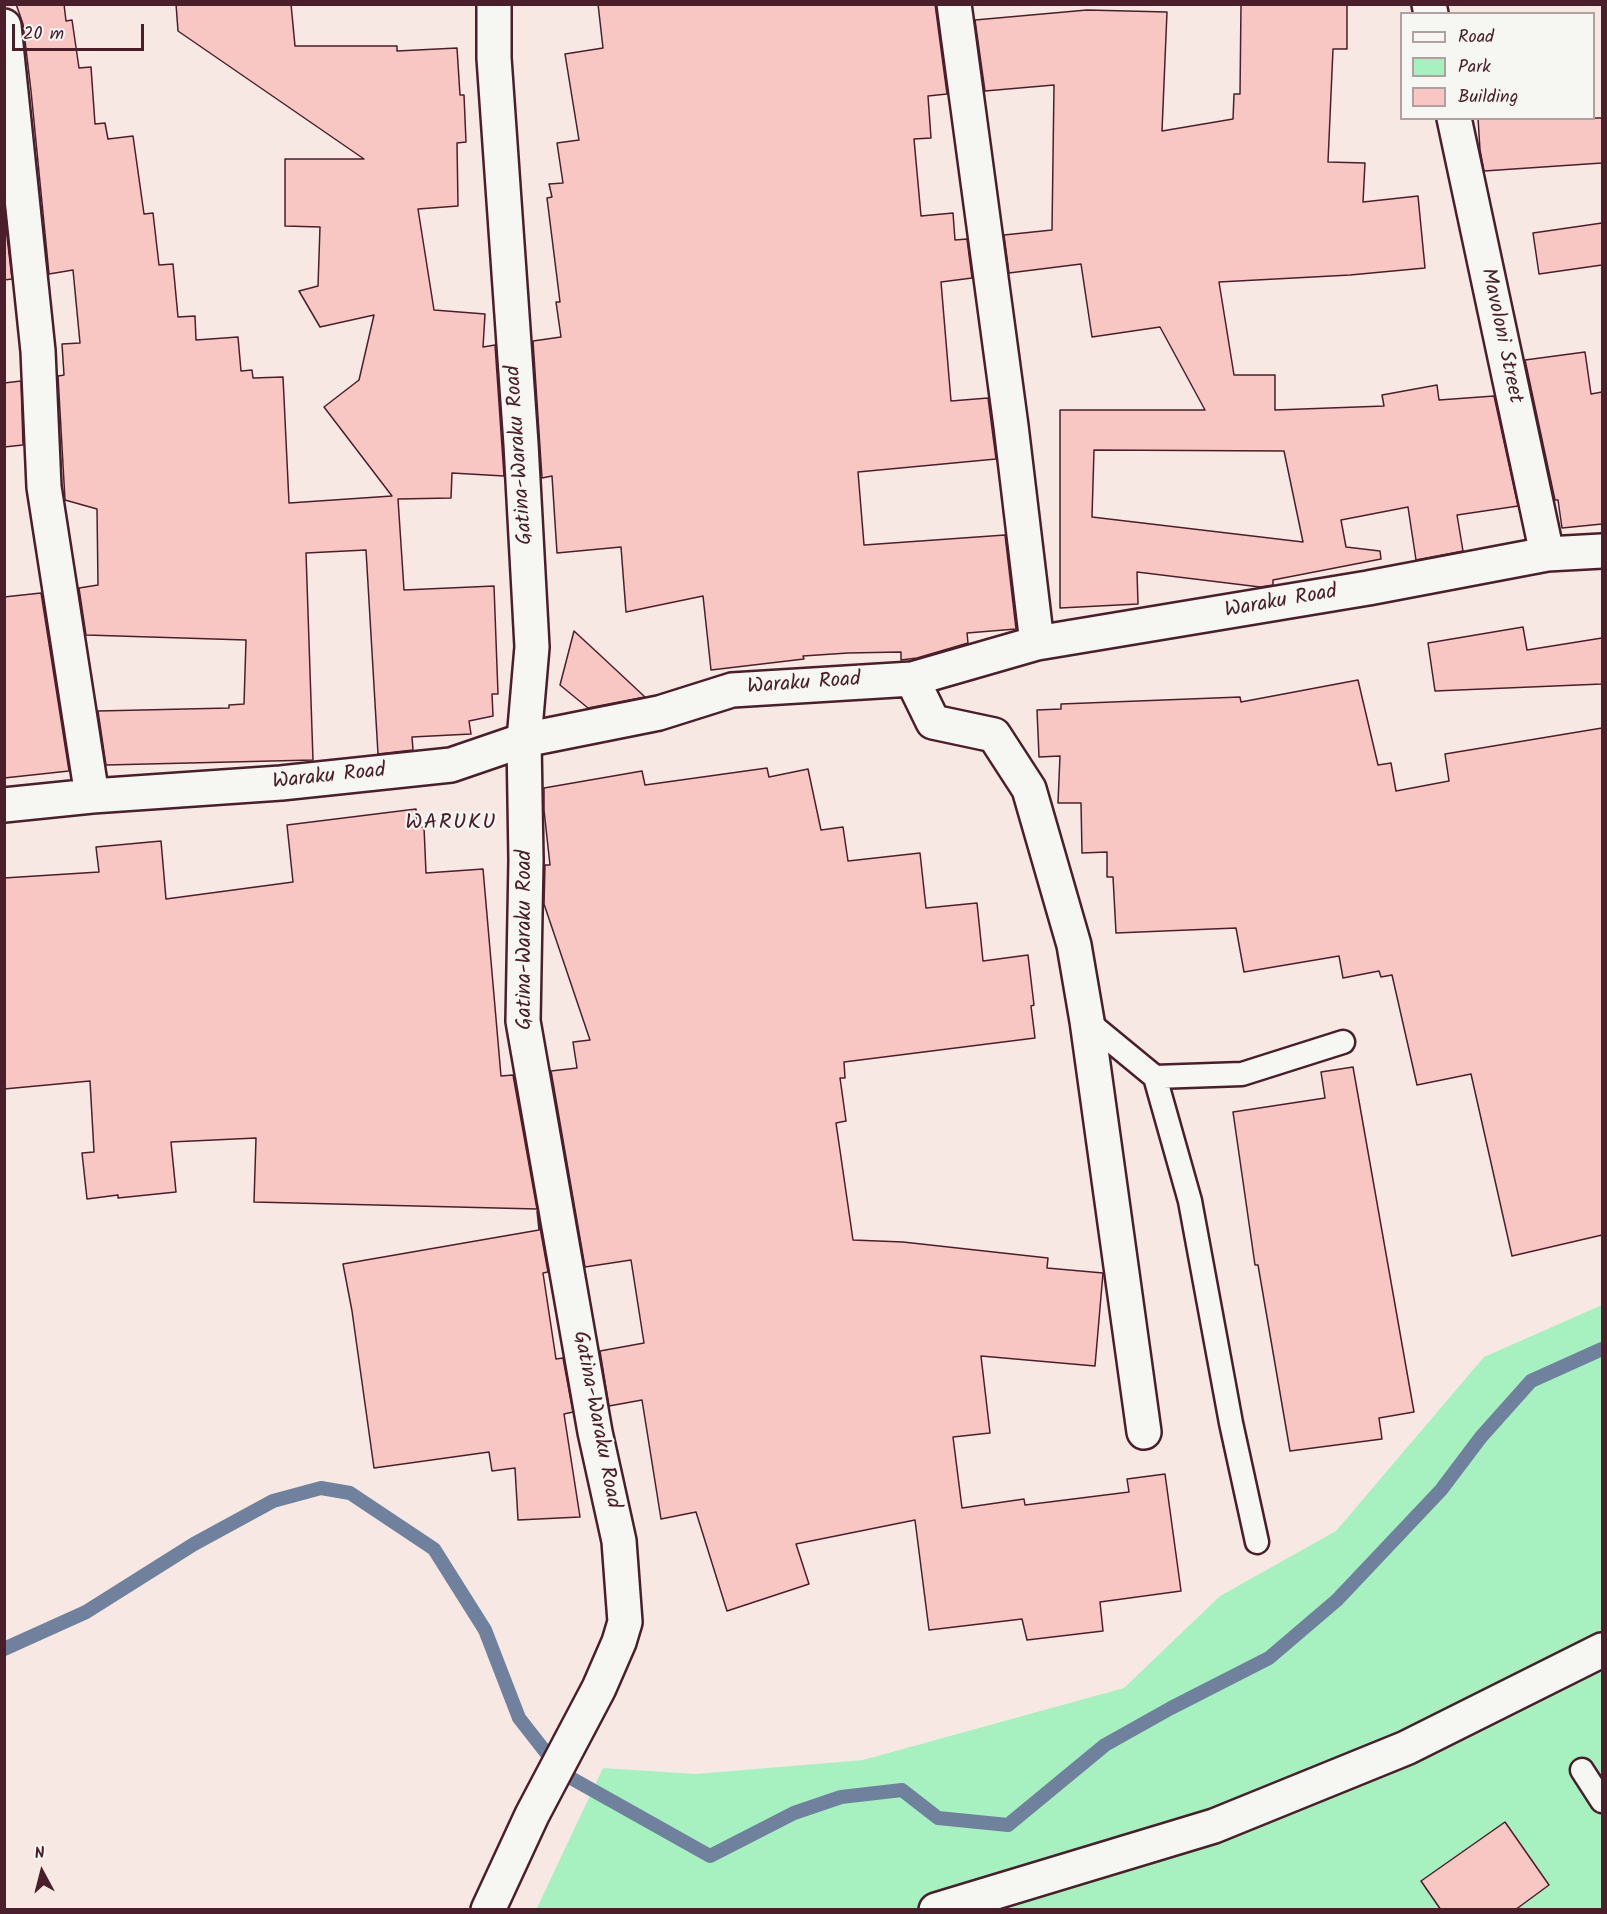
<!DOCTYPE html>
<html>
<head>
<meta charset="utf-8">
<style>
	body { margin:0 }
	#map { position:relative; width:1607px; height:1914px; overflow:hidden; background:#f7e8e4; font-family:Kalam,sans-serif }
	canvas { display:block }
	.frame { position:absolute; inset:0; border:6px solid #4a1f2b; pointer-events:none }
	.legend { position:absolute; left:1400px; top:12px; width:195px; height:108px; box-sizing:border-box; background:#f6f6f2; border:2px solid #b1a0a2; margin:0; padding:8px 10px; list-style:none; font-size:18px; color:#4a1f2b }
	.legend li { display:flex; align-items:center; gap:12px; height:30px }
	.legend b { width:30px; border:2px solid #b1a0a2 }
	.north { position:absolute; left:12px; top:1842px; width:60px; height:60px; -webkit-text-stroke:4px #f6f6f2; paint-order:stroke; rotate:353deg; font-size:16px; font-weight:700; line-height:24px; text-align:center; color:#4a1f2b }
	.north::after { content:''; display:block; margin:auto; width:21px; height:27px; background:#4a1f2b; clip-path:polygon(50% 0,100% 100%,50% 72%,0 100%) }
	.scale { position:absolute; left:12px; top:24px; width:132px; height:27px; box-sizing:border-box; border:3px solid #4a1f2b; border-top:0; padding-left:8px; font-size:18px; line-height:21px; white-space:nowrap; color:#4a1f2b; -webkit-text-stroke:4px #f6f6f2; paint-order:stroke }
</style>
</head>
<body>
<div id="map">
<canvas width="1607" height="1914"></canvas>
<div class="frame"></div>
<ul class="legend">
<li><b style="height:8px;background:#f6f6f2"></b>Road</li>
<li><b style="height:16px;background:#a7f1c0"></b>Park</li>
<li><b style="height:16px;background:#f8c7c4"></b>Building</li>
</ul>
<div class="north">N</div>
<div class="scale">20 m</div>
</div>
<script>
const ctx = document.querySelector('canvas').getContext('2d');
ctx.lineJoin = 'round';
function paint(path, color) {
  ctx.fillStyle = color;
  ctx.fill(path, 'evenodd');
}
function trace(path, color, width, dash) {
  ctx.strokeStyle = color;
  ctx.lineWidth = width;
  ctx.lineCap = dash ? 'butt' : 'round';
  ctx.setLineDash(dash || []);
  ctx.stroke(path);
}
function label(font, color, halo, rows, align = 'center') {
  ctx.font = font + ' Kalam,sans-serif';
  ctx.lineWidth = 4.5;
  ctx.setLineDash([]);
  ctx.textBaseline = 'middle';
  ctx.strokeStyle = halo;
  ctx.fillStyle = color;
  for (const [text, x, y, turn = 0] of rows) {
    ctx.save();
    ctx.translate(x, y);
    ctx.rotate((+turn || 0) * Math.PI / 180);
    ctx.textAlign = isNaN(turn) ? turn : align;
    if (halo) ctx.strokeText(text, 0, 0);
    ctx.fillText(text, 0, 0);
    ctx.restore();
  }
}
paint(new Path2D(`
	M1602,1305V1909L536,1910L603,1768L696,1774L863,1760L1124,1688L1220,1596L1336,1531L1484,1357Z`), '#a7f1c0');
trace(new Path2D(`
	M4,1649L86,1612L194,1544L273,1501L321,1488L350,1493L434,1549L485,1630L519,1718L562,1773L710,1856L794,1813L841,1797L902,1790L938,1818L1008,1825L1105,1745L1171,1708L1269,1658L1337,1600L1441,1490L1481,1437L1531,1381L1602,1349`), '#6f819c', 14);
const building = new Path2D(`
	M16,4H64L66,21L72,20L79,68L91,67L95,124L105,123L108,139L133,136L144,214L153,213L159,265L173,264L178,317L195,316L196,340L238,337L241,371L252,370L253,378L283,377L289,503L392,496L324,407L359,380L374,315L320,327L299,291L318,286L320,227L285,226V159H364L178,31L176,4H291L295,46H397V51L457,48L460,95H464L466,142L457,143L458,206L418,209L434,310L485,314L483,347L495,345L504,476L452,473L451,498L398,499L404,590L494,586L498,694H492L493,716L469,721L471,734L412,737L413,750L378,754L366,550L306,553L313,760L106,765L98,711L229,708V705L244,704L246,640L86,635L79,588L98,585L97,509L65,500L58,376L64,375L62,344L80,343L73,270L49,274L31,91L23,24Z
	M598,4H935L947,94L928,96L931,138L914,139L921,216L953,213L955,240L967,239L972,278L941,282L951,401L988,398L996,459L858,472L864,545L1005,535L1016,629L967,633L968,643L917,658L901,660V652L848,653L803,656L804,659L711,670L703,596L626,612L621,547L557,553L552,476L542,478L533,341L561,337L556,302H560L547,198L552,197L549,184L563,183L557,143L579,140L565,54L603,48Z
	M1241,4H1347V49H1333L1328,162L1365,163L1363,202L1418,196L1425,268L1350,275L1219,282L1234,375H1275V410L1384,406L1382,395L1437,385L1439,400L1494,396L1518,506L1457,515L1463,551L1416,560L1408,507L1341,520L1346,547L1380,551L1381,559L1273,580V585L1260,587L1137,572L1138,604L1060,608V410H1205L1160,327L1092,337L1081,264L1009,273L1004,235L1052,230L1054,85L985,91L975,20L1087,10L1167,12L1162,131L1233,119L1234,94H1240ZM1094,450L1284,451L1303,542L1092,517Z
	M1478,118H1602V163L1484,171L1480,150Z
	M4,211L12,279L4,280Z
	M1602,223V265L1539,274L1533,233Z
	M1585,352L1591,394L1602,392V524L1562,528L1558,500H1555L1525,360Z
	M21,381L23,445L4,447V383Z
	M41,593L69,771L4,778V597Z
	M1523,627L1527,650L1602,638V684L1435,691L1428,643Z
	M574,631L600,655L645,697L588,708L560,685Z
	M1358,680L1378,765L1391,763L1396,791L1449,781L1445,754L1602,728V1235L1512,1256L1471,1074L1417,1085L1392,975L1381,977L1379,971L1343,978L1339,956L1244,972L1236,928L1116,933L1113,877H1107V852L1082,853L1081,803H1058L1060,756L1039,757L1037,710L1061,709V704L1240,697L1241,702Z
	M767,768L769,777L808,769L821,830L843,827L848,861L920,853L926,908L977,903L983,961L1028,955L1034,1005L1031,1006L1035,1038L844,1062L845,1078H840L846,1121L836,1123L853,1240L903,1242L1048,1258L1047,1268L1103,1273L1095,1366L981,1356L990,1433L953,1437L962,1508L1024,1499L1025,1505L1129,1492L1127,1479L1165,1474L1181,1591L1100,1602L1103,1631L1027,1640L1022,1619L929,1630L915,1520L796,1544L809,1584L727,1611L696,1512L661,1519L642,1400L609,1406L600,1351L644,1343L631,1260L585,1267L551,1071L577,1068L573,1042L590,1040L544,904L545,865H550L544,810V788L642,771L645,785Z
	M416,809L417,827H424L426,873L483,869L501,1076L513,1075L537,1209L254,1202L256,1138L171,1142L176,1192L118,1198V1195L87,1199L82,1153L94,1152L90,1081L4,1089V878L99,872L96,847L161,841L166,899L293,882L287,825Z
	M1353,1067L1414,1412L1379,1418L1382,1439L1290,1451L1258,1265H1255L1233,1112L1325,1098L1321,1072Z
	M537,1211L548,1272L543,1273L556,1359L563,1358L573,1412L564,1414L580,1517L518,1520L515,1468L492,1471L489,1452L374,1468L352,1311L343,1264L539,1230Z
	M1505,1822L1549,1885L1515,1910H1441L1421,1881Z`);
paint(building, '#f8c7c4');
trace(building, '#4a1f2b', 1.5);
const service = new Path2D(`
	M1087,1021L1155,1077L1190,1201L1231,1423L1257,1542
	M1155,1077L1242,1074L1343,1042
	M1582,1770L1602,1801`);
const minor = new Path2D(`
	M954,4L1011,426L1037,643
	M1429,4L1431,14
	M4,26L38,351L44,487L92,796
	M1454,118L1547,554
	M912,679L933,722L994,735L1029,789L1074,945L1087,1021L1144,1432
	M4,805L92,796L281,783L451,765L524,740L659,713L732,690L912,679L1037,643L1368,588L1547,554L1602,551
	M936,1910L1214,1826L1406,1748L1602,1650`);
const tertiary = new Path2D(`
	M488,1910L532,1815L599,1688L619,1642L625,1622L619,1541L595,1432L523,1021L526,860L524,740L532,647L521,444L494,58V4`);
trace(service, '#4a1f2b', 27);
trace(minor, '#4a1f2b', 38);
trace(tertiary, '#4a1f2b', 38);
trace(service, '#f6f6f2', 22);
trace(minor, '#f6f6f2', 33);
trace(tertiary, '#f6f6f2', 33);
label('21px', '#4a1f2b', '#f6f6f2', [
	["Mavoloni Street",1500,336,78],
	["Gatina-Waraku Road",521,455,-94],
	["Waraku Road",1281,603,-10],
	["Waraku Road",804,685,-4],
	["Waraku Road",329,778,-6],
	["Gatina-Waraku Road",526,940,-90],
	["Gatina-Waraku Road",595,1420,79]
]);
ctx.letterSpacing = '1.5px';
label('22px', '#4a1f2b', '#f6f6f2', [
	["WARUKU",451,824]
]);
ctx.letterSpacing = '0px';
</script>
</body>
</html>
